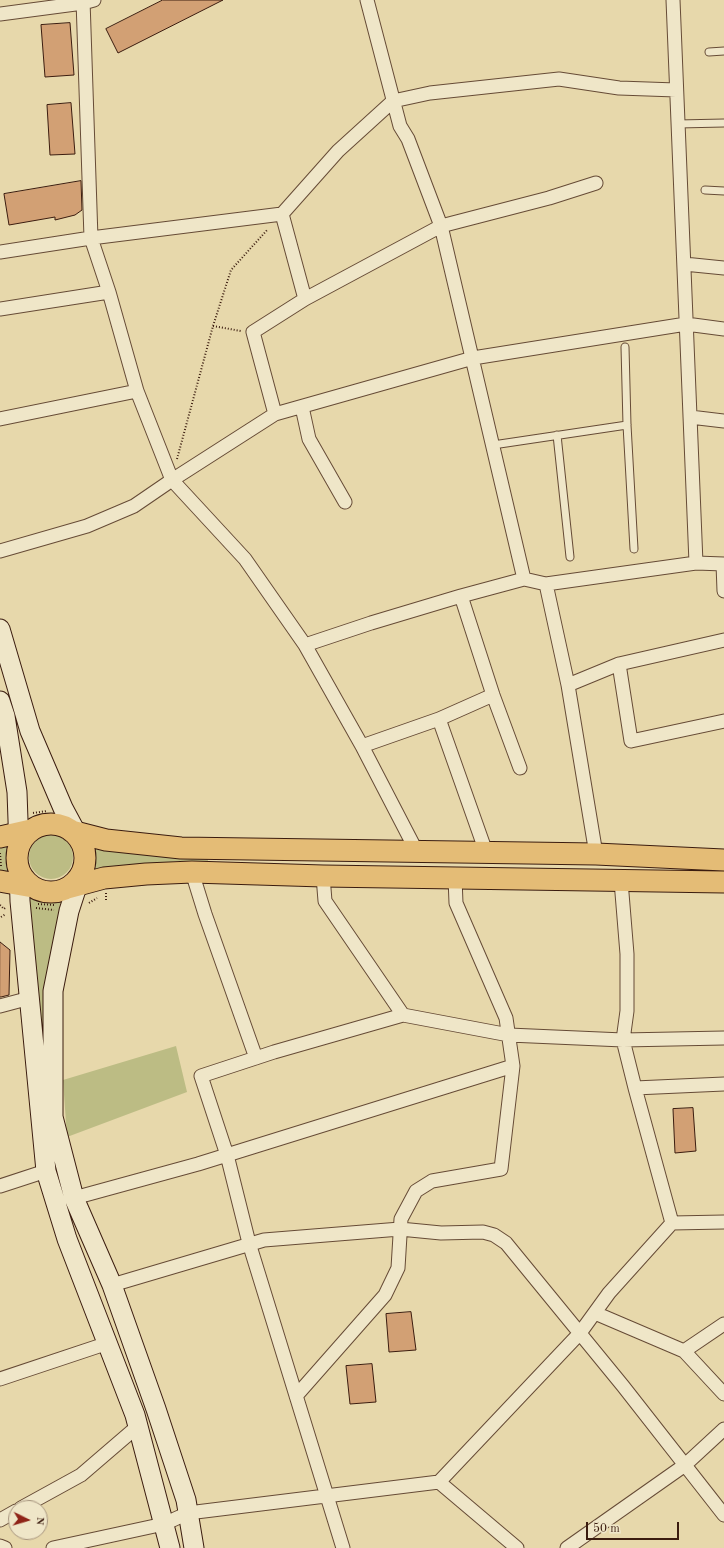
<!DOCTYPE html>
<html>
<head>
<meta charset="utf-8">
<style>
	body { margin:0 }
	#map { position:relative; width:724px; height:1548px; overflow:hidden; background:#e7d8ab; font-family:"Old Standard TT",serif }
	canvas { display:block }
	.north { position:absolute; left:8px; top:1500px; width:40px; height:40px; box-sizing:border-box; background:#efe6c8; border:1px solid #a7957e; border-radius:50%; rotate:95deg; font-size:11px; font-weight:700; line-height:16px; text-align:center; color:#3b1c0f }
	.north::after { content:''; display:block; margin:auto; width:14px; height:18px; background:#8f2418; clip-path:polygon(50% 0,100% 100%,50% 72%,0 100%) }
	.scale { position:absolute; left:586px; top:1522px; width:93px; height:18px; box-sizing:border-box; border:2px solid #3b1c0f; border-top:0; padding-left:5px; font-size:12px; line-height:14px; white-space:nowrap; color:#3b1c0f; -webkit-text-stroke:3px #efe6c8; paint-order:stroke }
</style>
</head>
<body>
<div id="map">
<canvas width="724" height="1548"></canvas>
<div class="north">N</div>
<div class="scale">50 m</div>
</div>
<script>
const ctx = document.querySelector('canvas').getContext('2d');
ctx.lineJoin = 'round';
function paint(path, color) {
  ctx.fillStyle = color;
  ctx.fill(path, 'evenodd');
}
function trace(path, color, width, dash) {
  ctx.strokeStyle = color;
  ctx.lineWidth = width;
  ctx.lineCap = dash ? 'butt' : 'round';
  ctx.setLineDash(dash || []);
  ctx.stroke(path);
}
paint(new Path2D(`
	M29 857a22 22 0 1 1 44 0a22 22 0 1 1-44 0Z
	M10,843L7,858L9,874L0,872V844Z
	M91,844L208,855V861H178L91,874L94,859Z
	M28,898L63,902L59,910L43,998L47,1116Z
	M176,1046L187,1092L67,1137L63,1080Z`), '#bcbc84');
const building = new Path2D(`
	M163,0H223L118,53L106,29Z
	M70,23L74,75L45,77L41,25Z
	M71,103L75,154L50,155L47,105Z
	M81,181L82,210L75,215L55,220V217L9,225L4,194Z
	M0,942L10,950L9,995L1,997H0Z
	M693,1108L696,1151L675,1153L673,1109Z
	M411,1312L416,1350L389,1352L386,1314Z
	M372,1364L376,1402L350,1404L346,1366Z`);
paint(building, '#d2a074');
trace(building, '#3b1c0f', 1);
const lane = new Path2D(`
	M709,52L724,51
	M678,124L724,123
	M705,190L724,191
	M625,347L627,425L634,549
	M557,435L570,557
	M493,445L627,425`);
const street = new Path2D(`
	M83,0L91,238L109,292L137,391L172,480L245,559L305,645L362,746L417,852
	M367,0L400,126L408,139L441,226L524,579
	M673,0L696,563
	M0,14L83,3L94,0
	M282,214L338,151L393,101L430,93L559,79L619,88L676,90
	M0,252L91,238L282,214L305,299
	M684,264L724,268
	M0,309L109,292
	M302,407L309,439L345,502
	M275,414L253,332L305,299L441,226L549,198L596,183
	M690,417L724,421
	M0,419L137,391
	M0,551L87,526L134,506L172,480L275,414L473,358L686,324L724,329
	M723,564L724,591
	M546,584L568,685L596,854
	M461,596L493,695L520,768
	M305,645L371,623L461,596L524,579L546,584L696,563L724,564
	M619,664L631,741L724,721
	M568,685L619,664L724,640
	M439,719L486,852
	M362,746L439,719L493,695
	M192,872L205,914L256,1058
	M323,876L325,901L403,1015L274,1052L201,1076L227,1155L249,1243L343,1548
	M621,881L627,954V1011L623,1040L635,1088L672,1223L724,1222
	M0,1006L30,998
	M403,1015L509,1035L623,1040L724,1038
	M635,1088L724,1084
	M0,1186L46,1171
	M74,1198L198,1164L513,1066
	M112,1285L264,1240L400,1229L441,1233L483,1232L494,1235L506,1243L623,1386L724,1515
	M595,1313L684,1351L724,1394
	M684,1351L724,1324
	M0,1379L108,1343
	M296,1396L385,1295L398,1268L401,1219L416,1191L432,1181L501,1169L513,1066L506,1018L456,903L455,878
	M439,1482L580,1333L609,1293L672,1223
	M21,1508L81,1475L138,1426
	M0,1520L16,1511
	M0,1546L5,1548
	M53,1548L164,1524L188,1513L439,1482L517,1548
	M567,1548L685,1465L724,1429`);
const secondary = new Path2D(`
	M0,629L30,731L63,808L79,838
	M0,701L5,716L17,792L19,848
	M19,869L20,901L46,1171L67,1239L135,1415L170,1548
	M82,871L69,911L53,991V1117L74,1198L112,1285L156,1409L186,1500L194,1548`);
const primary = new Path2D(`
	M17 858a34 34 0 1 1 68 0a34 34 0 1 1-68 0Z
	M71,831L106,840L181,848L596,854L724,860
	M0,837L31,830
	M0,881L33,887
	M67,888L104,878L146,874L192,872L323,876L724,882`);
trace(lane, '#664b36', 9);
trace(street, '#664b36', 15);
trace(secondary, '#3b1c0f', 21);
trace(primary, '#3b1c0f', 23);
trace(new Path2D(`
	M213,326L241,331
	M177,459L213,326L231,270L268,229
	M33,813L47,811
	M0,853L1,866
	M106,893V900
	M89,903L97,898
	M38,904L55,905
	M0,905L4,909L5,908
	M36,908L54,910
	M1,917L6,914`), '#3b1c0f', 2, [1, 2]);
trace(lane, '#efe6c8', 7);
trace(street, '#efe6c8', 13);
trace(secondary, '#efe6c8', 19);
trace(primary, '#e4bc76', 21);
</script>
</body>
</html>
